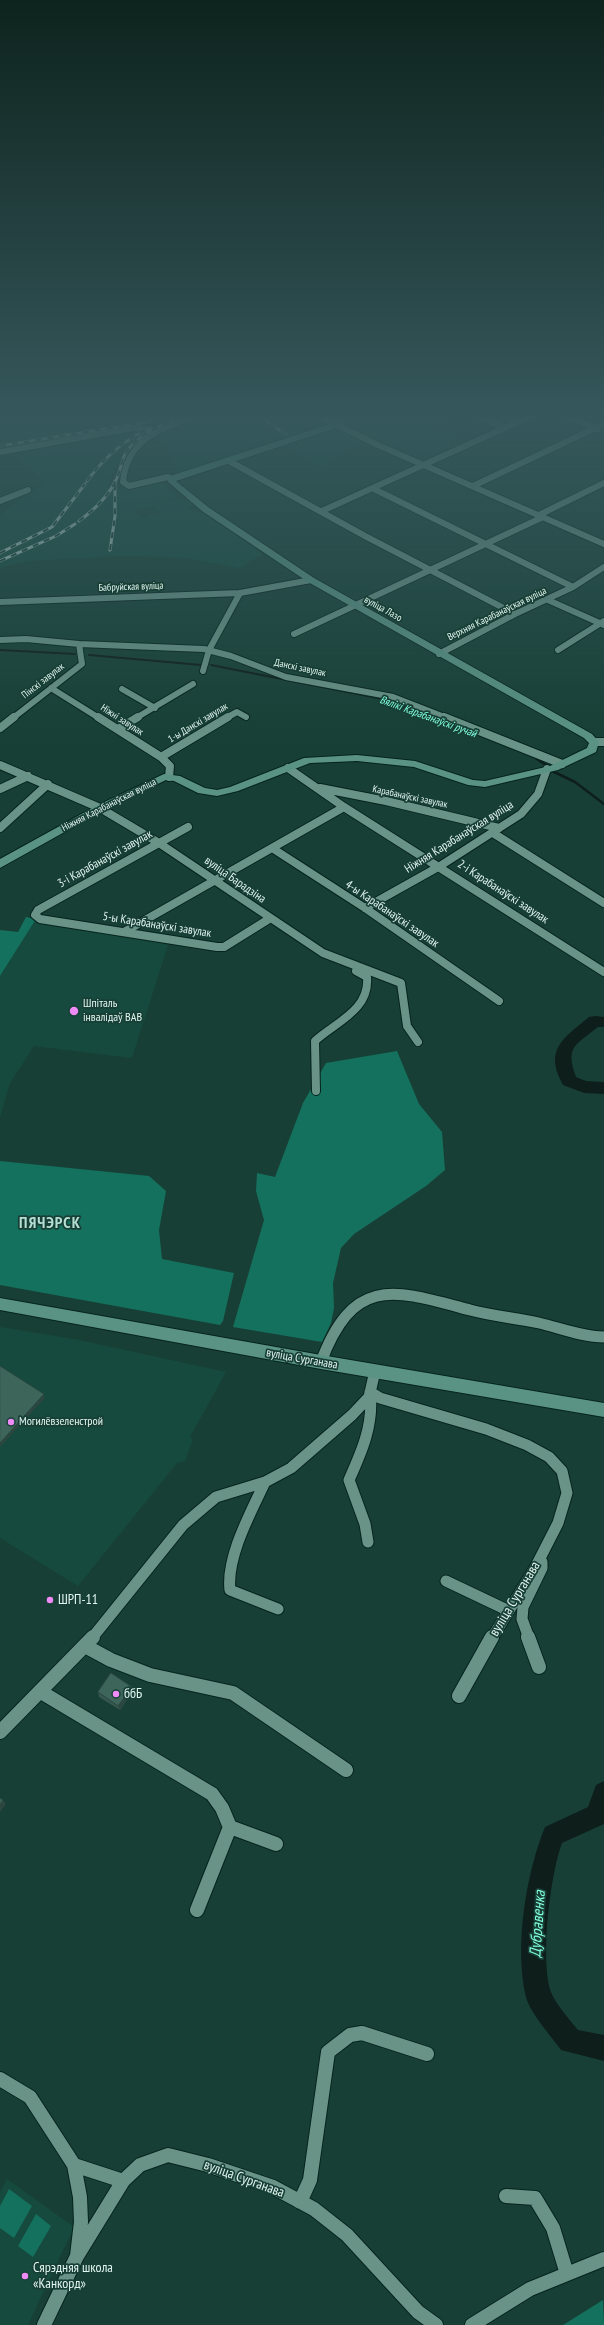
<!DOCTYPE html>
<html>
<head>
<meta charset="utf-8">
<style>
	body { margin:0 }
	canvas { display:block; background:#173f35 }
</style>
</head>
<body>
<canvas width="604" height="2325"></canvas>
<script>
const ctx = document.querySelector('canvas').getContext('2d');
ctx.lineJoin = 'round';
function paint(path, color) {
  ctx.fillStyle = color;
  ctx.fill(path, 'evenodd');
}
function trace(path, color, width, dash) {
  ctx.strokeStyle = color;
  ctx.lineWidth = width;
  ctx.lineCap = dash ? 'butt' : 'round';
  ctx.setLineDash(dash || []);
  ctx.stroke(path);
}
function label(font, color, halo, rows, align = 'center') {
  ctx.font = font + ' "PT Sans Narrow",sans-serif';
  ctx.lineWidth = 3.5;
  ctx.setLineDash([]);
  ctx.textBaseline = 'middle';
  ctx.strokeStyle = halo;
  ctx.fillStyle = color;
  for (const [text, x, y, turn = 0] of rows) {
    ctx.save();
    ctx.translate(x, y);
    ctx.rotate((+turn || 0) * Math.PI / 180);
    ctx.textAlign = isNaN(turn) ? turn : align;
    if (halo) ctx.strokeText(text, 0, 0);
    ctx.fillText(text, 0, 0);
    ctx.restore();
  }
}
paint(new Path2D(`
	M0,416H353L179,475L167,446L157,440L163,432L141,433L143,435L122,452L110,480L111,484L107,490L127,488L129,490L158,481L178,497L134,511L142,518L153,514L155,516L163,514L155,506L180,499L184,502L189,501L193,505L187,508L193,512L205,513L263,554L239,568L187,558L122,556L27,561L0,568V516L44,482L13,451L0,452Z
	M358,416H448L454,419L437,428L456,436L444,442L458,448L425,463L343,426Z
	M339,428L363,440L354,445L356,446L338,454L340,456L320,466L292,451L295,449L290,446Z
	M36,919L127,935L168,945L132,1058L34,1046L10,1083L0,1117V976Z
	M0,1327L79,1340L226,1372L190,1437L193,1440L185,1461L177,1463L78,1586L0,1538Z
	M7,2179L74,2227L28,2325H0V2192Z`), '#164a3e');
paint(new Path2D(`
	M26,917L36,919L0,976V930L18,932Z
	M397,1051L419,1104L442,1132L445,1170L426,1186L354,1234L341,1248L333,1283L334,1308L331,1323L322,1342L233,1327L264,1220L256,1191L257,1173L275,1177L303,1103L326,1063Z
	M0,1161L149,1176L166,1191L159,1230L162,1259L234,1273L223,1321L220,1325L0,1285Z
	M9,2189L32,2206L14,2238L0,2228V2206Z
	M36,2214L51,2226L33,2257L18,2246Z
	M603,2300L604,2325H563Z`), '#14715e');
trace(new Path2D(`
	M0,650L75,654
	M89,655L201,665
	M211,665L383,699L434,718`), '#0e1e1a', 2);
trace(new Path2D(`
	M432,717L479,735
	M531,755L546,765
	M552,771L575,782L604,804`), '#0e1e1a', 2.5);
paint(new Path2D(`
	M595,1016L604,1017V1027H598C575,1046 565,1046 576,1077L586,1081L604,1082V1094L584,1093L563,1085C543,1049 564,1038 589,1017Z
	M604,1781V1824L562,1843C550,1876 540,1959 551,1992C555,2003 570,2020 578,2030L604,2035V2061L561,2050C551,2036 530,2013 526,1997C514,1948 526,1873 545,1827L588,1807L596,1785Z`), '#0e1e1a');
const minorFar3 = new Path2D(`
	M318,416L378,445L604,544
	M478,416L505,428
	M566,416L598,429
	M0,452L134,428L159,430
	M229,461L365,536L515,614
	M172,479L168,477L129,486L123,482C127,439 160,429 196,416
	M473,486L604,424
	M374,489L573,587
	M0,501L28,490
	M322,511L531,416
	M539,515L604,483
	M548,600L604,625
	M0,602L240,593L311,580
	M294,634L543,517
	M0,640L26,639L79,644L204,649L231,656L286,677L393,697L447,718
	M558,650L604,621
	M439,654L515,614L573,587L604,567
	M203,671L209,650L240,593
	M51,688L99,718
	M122,689L155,708
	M13,718L82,664L79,644
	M136,718L193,684
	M226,718L237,712L246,717`);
const minorFar2 = new Path2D(`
	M98,717L161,757L170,766L169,777
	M444,717L562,764
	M0,728L14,717
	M118,729L138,717
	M594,742H604
	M161,757L228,717
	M0,765L100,808L159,843L323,953L401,983L407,1026L418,1042
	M288,768L344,807L604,972
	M320,788L386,801L499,828
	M0,789L28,776
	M188,827L38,910L35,915L40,919L217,947H224L269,919
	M0,828L48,784
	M493,833L604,903
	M272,848L365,908L499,1001
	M365,908L440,866L521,814L538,794L547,769
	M124,932L344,807
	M316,1091L315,1041C336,1022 370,1010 367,977L356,971`);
const minorFar1 = new Path2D(`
	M321,1362C354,1274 395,1290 470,1310C492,1316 516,1318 539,1323C560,1328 582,1337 604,1337
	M370,1392L380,1398L486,1429L527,1445L549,1457L562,1471L567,1493L558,1523L535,1568L492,1638
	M265,1482C251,1512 226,1557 230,1590L278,1609
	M368,1542L365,1524L349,1480C362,1451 374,1424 370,1392
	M446,1581L507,1610
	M92,1638L183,1525L216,1497L265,1482L291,1468L352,1415L369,1397L375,1371
	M529,1638L522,1619L523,1607L542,1568V1562`);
const minor = new Path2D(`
	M528,1637L539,1667
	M85,1646L111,1660L150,1675L233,1693L346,1770
	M41,1692L212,1794L222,1808L230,1827L197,1910
	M459,1696L492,1637
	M0,1732L93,1637
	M230,1827L276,1844
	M0,2079L30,2097L74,2165L80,2197L81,2222L77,2256L44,2325
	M74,2165L123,2181
	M506,2196L535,2198L553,2228L567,2274
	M300,2202L310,2180L328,2052L350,2035L362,2033L427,2054
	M77,2256L123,2181L140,2165L168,2155L208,2165L273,2187L314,2209L347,2235L418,2312L436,2325
	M472,2325L530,2289L604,2259`);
const secondary = new Path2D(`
	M346,416H356L339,427L176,481L208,507L314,578L592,734L599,742L596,752L558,770L485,787L468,785L414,767L357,761L310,763L238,791L217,796L198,793L174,781L166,780L104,810L0,868V859L96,806L164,774L180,776L205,788L217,790L230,787L304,758L357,755L415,761L473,780L485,781L550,766L587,748L589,743L584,738L308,582L202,511L167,481L173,475L333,423Z
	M0,1298L321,1355L604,1403V1417L321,1369L0,1310Z`);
trace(minorFar3, '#05241d', 8);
trace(minorFar2, '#05241d', 10);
trace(minorFar1, '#05241d', 13);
trace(minor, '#05241d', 16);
trace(secondary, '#05241d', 2);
trace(minorFar3, '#6a9387', 6);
trace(minorFar2, '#6a9387', 8);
trace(minorFar1, '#6a9387', 11);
trace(minor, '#6a9387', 14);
paint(secondary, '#5a9384');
const rail = new Path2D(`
	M262,416L267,422L286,434
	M0,446L141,423L171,416
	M87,481C104,458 123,440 150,428
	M79,521C94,510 108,497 116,480C121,471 121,459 127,451C140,432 165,424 185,416
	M110,550L115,516V481
	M0,553L52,527L85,484
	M0,561L56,536L75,524`);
trace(rail, '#afc9c1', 3);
trace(rail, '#173f35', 2, [6]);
paint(new Path2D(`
	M133,1691L120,1710L99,1697L98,1692Z`), '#35574d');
paint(new Path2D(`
	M44,1394L45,1398L0,1447V1443Z
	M132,1687L133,1691L120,1710L118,1706Z
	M3,1800L6,1804L0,1812V1805Z`), '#2b473f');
const building = new Path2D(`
	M0,1366L44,1394L0,1443Z
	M111,1673L132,1687L118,1706L98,1692Z
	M0,1798L3,1800L0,1805Z`);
paint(building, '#3e655a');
trace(building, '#2b473f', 1);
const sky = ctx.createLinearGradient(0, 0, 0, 742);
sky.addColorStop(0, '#0d231d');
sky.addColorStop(0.56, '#36585c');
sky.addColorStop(1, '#36585c00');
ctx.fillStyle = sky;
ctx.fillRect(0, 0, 604, 742);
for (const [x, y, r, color] of [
	[74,1011,5,"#ef8bf7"],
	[11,1422,4,"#ef8bf7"],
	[50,1600,4,"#ef8bf7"],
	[116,1694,4,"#ef8bf7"],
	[25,2276,4,"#ef8bf7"]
]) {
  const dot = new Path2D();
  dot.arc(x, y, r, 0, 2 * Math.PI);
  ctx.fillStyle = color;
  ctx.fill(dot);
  trace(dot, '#173f35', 1.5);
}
label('10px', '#e1f6ef', '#173f35', [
	["Бабруйская вуліца",131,587,-2],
	["вуліца Лазо",383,609,29],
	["Верхняя Карабанаўская вуліца",497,614,-26],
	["Данскі завулак",300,668,12],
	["Пінскі завулак",43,681,-38],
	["Ніжні завулак",122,720,33],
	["1-ы Данскі завулак",198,723,-31],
	["Карабанаўскі завулак",410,797,12],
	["Ніжняя Карабанаўская вуліца",109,805,-27]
]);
label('italic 11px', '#82ffdf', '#173f35', [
	["Вялікі Карабанаўскі ручай",428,717,20]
]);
label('12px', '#e1f6ef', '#173f35', [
	["Ніжняя Карабанаўская вуліца",459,837,-32],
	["3-і Карабанаўскі завулак",105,859,-29],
	["вуліца Барадзіна",235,880,35],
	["2-і Карабанаўскі завулак",503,892,33],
	["4-ы Карабанаўскі завулак",392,914,34],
	["5-ы Карабанаўскі завулак",157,925,9],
	["вуліца Сурганава",302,1359,10]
]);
label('12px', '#e1f6ef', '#173f35', [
	["Шпіталь",83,1004],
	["інвалідаў ВАВ",83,1018],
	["Могилёвзеленстрой",19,1422]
], 'left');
label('14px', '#e1f6ef', '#173f35', [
	["вуліца Сурганава",515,1599,-59],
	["вуліца Сурганава",244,2179,20]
]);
label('14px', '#e1f6ef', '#173f35', [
	["ШРП-11",58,1600],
	["ббБ",124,1694],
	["Сярэдняя школа",33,2268],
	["«Канкорд»",33,2284]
], 'left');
ctx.letterSpacing = '1px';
label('bold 16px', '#b3ded1', '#173f35', [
	["ПЯЧЭРСК",50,1223]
]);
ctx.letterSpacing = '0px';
label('italic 16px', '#82ffdf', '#173f35', [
	["Дубравенка",538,1924,-86]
]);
</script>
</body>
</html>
